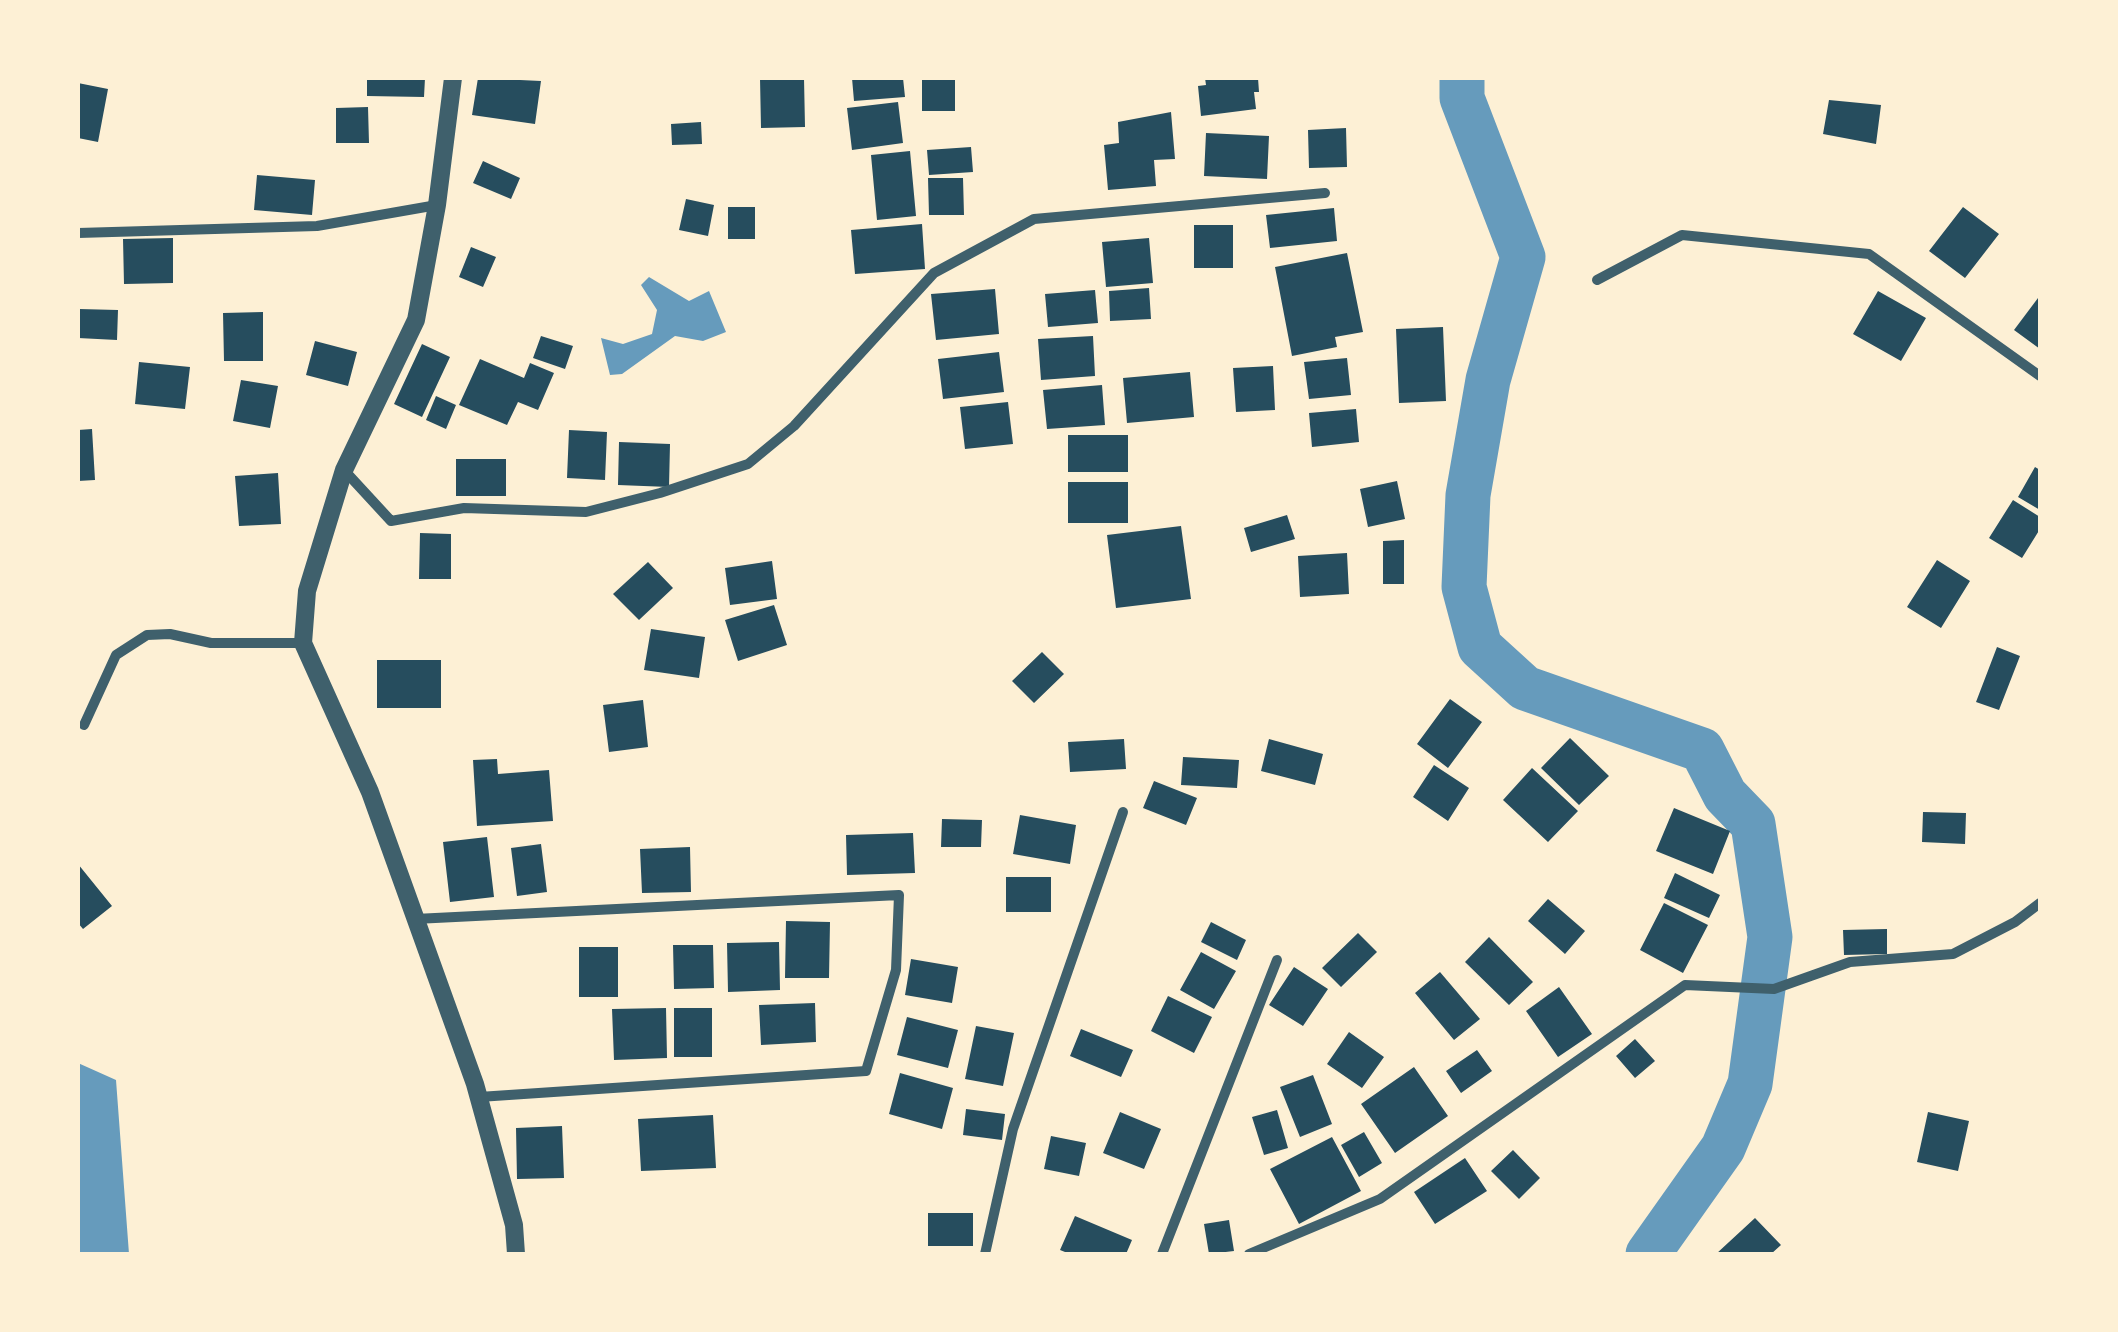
<!DOCTYPE html>
<html>
<head>
<meta charset="utf-8">
<style>
	body { margin:0 }
	#map { position:relative; width:2118px; height:1332px; overflow:hidden; background:#fdf0d5; font-family:Arial,sans-serif }
	canvas { display:block }
	.frame { position:absolute; inset:0; border:80px solid #fdf0d5; pointer-events:none }
</style>
</head>
<body>
<div id="map">
<canvas width="2118" height="1332"></canvas>
<div class="frame"></div>
</div>
<script>
const ctx = document.querySelector('canvas').getContext('2d');
ctx.lineJoin = 'round';
function paint(path, color) {
  ctx.fillStyle = color;
  ctx.fill(path, 'evenodd');
}
function trace(path, color, width, dash) {
  ctx.strokeStyle = color;
  ctx.lineWidth = width;
  ctx.lineCap = dash ? 'butt' : 'round';
  ctx.setLineDash(dash || []);
  ctx.stroke(path);
}
paint(new Path2D(`
	M649,277L689,301L709,291L726,332L703,341L675,336L622,374L610,375L601,338L623,344L652,334L657,310L641,285Z
	M78,1063L116,1080L129,1254H78Z`), '#669bbc');
trace(new Path2D(`
	M1462,78V98L1523,257L1488,380L1468,495L1464,587L1480,647L1525,688L1702,750L1725,795L1753,824L1770,937L1750,1084L1723,1148L1648,1254`), '#669bbc', 45);
paint(new Path2D(`
	M367,78H425L424,97L367,96Z
	M478,78L541,81L535,124L472,115Z
	M760,78H804L805,127L761,128Z
	M852,78H903L905,97L854,101Z
	M922,78H955V111H922Z
	M1205,78H1258L1259,92H1254L1256,109L1201,116L1198,86L1206,85Z
	M78,83L108,89L98,142L78,138Z
	M1829,100L1881,105L1876,144L1823,134Z
	M898,102L903,143L852,150L847,108Z
	M368,107L369,143H336V108Z
	M1171,112L1175,159L1154,160L1156,186L1108,190L1104,145L1119,143L1118,122Z
	M701,122L702,144L672,145L671,124Z
	M1346,128L1347,167L1309,168L1308,130Z
	M1206,133L1269,136L1267,179L1204,176Z
	M971,147L973,172L929,175L927,150Z
	M910,151L916,216L877,220L871,155Z
	M483,161L520,178L511,199L473,183Z
	M257,175L315,180L312,215L254,210Z
	M928,178H963L964,215H929Z
	M686,199L714,205L708,236L679,230Z
	M728,207H755V239H728Z
	M1963,207L1999,234L1965,278L1929,251Z
	M1334,208L1337,241L1270,248L1266,215Z
	M922,224L925,269L855,274L851,230Z
	M1194,225H1233V268H1194Z
	M173,238V283L124,284L123,239Z
	M1149,238L1153,283L1106,287L1102,242Z
	M471,247L496,257L483,287L459,277Z
	M1347,253L1363,332L1335,337L1337,347L1292,356L1275,267Z
	M1149,288L1151,319L1110,321L1109,291Z
	M995,289L999,334L936,340L931,294Z
	M1095,290L1098,323L1048,327L1045,294Z
	M1878,291L1926,318L1901,361L1853,334Z
	M2038,298L2040,300V349L2014,330Z
	M79,309L118,310L117,340L78,338Z
	M263,312V361H224L223,313Z
	M1443,327L1446,401L1399,403L1396,329Z
	M541,336L573,346L565,369L533,358Z
	M1093,336L1095,376L1041,380L1038,339Z
	M315,341L357,352L348,386L306,375Z
	M422,344L450,357L422,417L394,404Z
	M999,352L1004,392L943,399L938,359Z
	M1347,358L1351,395L1309,399L1304,362Z
	M480,359L524,378L530,363L554,373L538,410L518,402L507,425L459,405Z
	M139,362L190,367L185,409L135,404Z
	M1273,366L1275,410L1236,412L1233,368Z
	M1190,372L1194,417L1127,423L1123,378Z
	M241,380L278,386L270,428L233,421Z
	M1102,385L1105,425L1047,429L1043,390Z
	M436,396L456,405L446,429L426,420Z
	M1008,402L1013,444L965,449L960,407Z
	M1356,409L1359,442L1312,447L1309,413Z
	M92,429L95,480L78,481V430Z
	M569,430L607,432L605,480L567,478Z
	M1068,435H1128V472H1068Z
	M619,442L670,444L669,487L618,485Z
	M456,459H506V496H456Z
	M2035,467L2040,470V510L2018,497Z
	M278,473L281,524L239,526L235,476Z
	M1397,481L1405,519L1368,527L1360,489Z
	M1068,482H1128V523H1068Z
	M2013,500L2040,517V529L2022,558L1989,538Z
	M1287,515L1295,539L1251,552L1244,528Z
	M1181,526L1191,599L1116,608L1107,535Z
	M420,533L451,534V579H419Z
	M1404,540V584H1383V541Z
	M1347,553L1349,594L1300,597L1298,556Z
	M1937,560L1970,581L1941,628L1907,607Z
	M772,561L777,599L730,605L725,568Z
	M648,562L673,588L639,620L613,594Z
	M774,605L787,645L738,661L725,620Z
	M651,629L705,637L699,678L644,670Z
	M1997,647L2020,656L1999,710L1976,702Z
	M1042,652L1064,674L1034,703L1012,681Z
	M377,660H441V708H377Z
	M1450,699L1482,722L1448,768L1417,744Z
	M643,700L648,747L609,752L603,705Z
	M1570,738L1609,776L1579,805L1541,768Z
	M1124,739L1126,769L1070,772L1068,742Z
	M1269,739L1323,754L1315,785L1261,771Z
	M1183,757L1239,760L1237,788L1181,785Z
	M497,759L498,774L549,770L553,821L477,826L473,760Z
	M1434,765L1469,788L1448,821L1413,797Z
	M1532,768L1578,811L1548,842L1503,800Z
	M1154,781L1197,798L1186,825L1143,808Z
	M1674,808L1730,831L1713,874L1656,851Z
	M1923,812L1966,813L1965,844L1922,842Z
	M1020,815L1076,825L1070,864L1013,854Z
	M942,819L982,820L981,847H941Z
	M913,833L915,873L847,875L846,835Z
	M487,837L494,897L450,902L443,842Z
	M541,844L547,892L517,896L511,848Z
	M690,847L691,892L642,893L640,849Z
	M78,864L112,906L83,929L78,923Z
	M1675,873L1720,895L1709,918L1664,898Z
	M1006,877H1051V912H1006Z
	M1548,899L1585,931L1565,954L1528,921Z
	M1664,903L1708,925L1683,973L1640,950Z
	M786,921L830,922L829,978H785Z
	M1211,922L1246,940L1237,960L1201,942Z
	M1887,929V954L1844,955L1843,930Z
	M1358,933L1377,952L1341,987L1322,968Z
	M1489,937L1533,982L1509,1005L1465,962Z
	M779,942L780,990L728,992L727,943Z
	M673,945H713L714,988L674,989Z
	M579,947H618V997H579Z
	M1201,952L1236,971L1214,1009L1180,990Z
	M911,959L958,967L952,1003L905,995Z
	M1294,967L1328,989L1303,1026L1269,1005Z
	M1440,972L1480,1019L1454,1040L1415,993Z
	M1559,987L1592,1034L1558,1057L1526,1011Z
	M1168,996L1212,1017L1194,1053L1151,1031Z
	M815,1003L816,1042L761,1045L759,1005Z
	M666,1008L667,1058L614,1060L612,1009Z
	M674,1008H712V1057H674Z
	M907,1017L958,1030L948,1068L897,1055Z
	M976,1026L1014,1033L1003,1086L965,1079Z
	M1081,1029L1133,1050L1121,1077L1070,1056Z
	M1349,1032L1384,1057L1362,1088L1327,1064Z
	M1635,1039L1655,1061L1635,1078L1616,1056Z
	M1477,1050L1492,1071L1461,1093L1446,1071Z
	M1414,1067L1448,1116L1395,1153L1361,1104Z
	M900,1073L953,1088L942,1129L889,1114Z
	M1313,1075L1332,1124L1300,1137L1280,1087Z
	M966,1109L1005,1114L1002,1140L963,1135Z
	M1277,1110L1288,1148L1264,1155L1252,1117Z
	M1120,1112L1161,1129L1144,1169L1103,1153Z
	M1928,1112L1969,1121L1958,1171L1917,1162Z
	M713,1115L716,1168L641,1171L638,1119Z
	M562,1126L564,1178L517,1179L516,1128Z
	M1364,1132L1382,1163L1359,1177L1341,1145Z
	M1051,1136L1086,1143L1079,1176L1044,1169Z
	M1332,1137L1361,1191L1299,1224L1270,1169Z
	M1513,1150L1540,1178L1519,1199L1491,1171Z
	M1465,1158L1487,1191L1435,1224L1414,1192Z
	M928,1213H973V1246H928Z
	M1075,1216L1132,1240L1126,1254H1070L1060,1250Z
	M1755,1218L1781,1245L1771,1254H1716Z
	M1229,1220L1234,1251L1209,1254L1204,1224Z`), '#264d5e');
trace(new Path2D(`
	M78,233L317,226L437,205
	M1597,280L1682,235L1869,254L2040,376
	M344,470L391,521L464,508L586,512L660,493L748,464L794,426L934,273L1034,219L1325,193
	M84,725L116,655L147,635L170,634L211,643H303
	M415,919L899,895L896,970L866,1071L479,1097
	M985,1254L1013,1129L1123,812
	M1162,1254L1277,960
	M1249,1254L1380,1199L1685,985L1774,989L1850,962L1953,954L2015,922L2040,903`), '#3f606c', 10);
trace(new Path2D(`
	M453,78L437,205L416,320L344,470L307,591L303,643L370,792L475,1084L514,1225L516,1254`), '#3f606c', 18);
</script>
</body>
</html>
